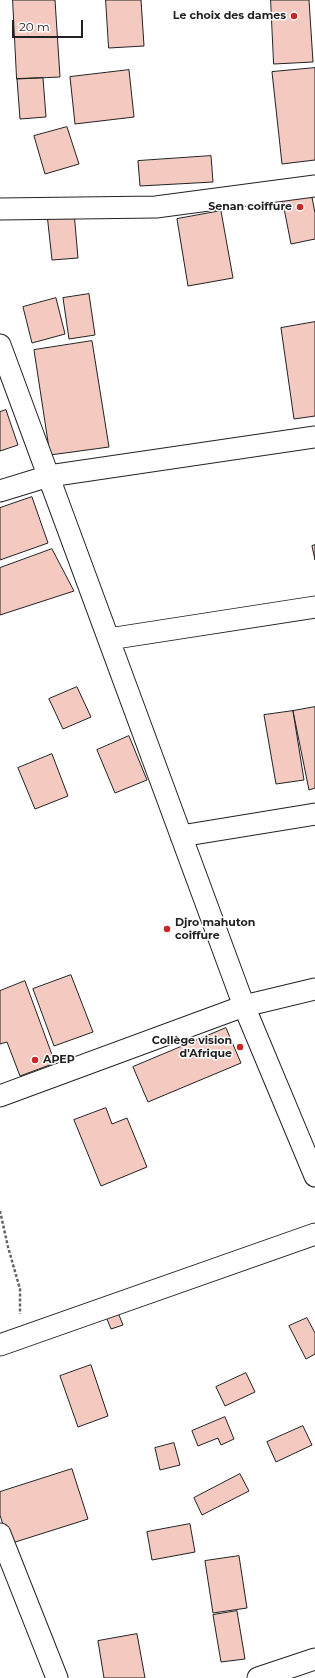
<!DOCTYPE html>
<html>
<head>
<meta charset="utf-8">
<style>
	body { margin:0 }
	#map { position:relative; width:315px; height:1678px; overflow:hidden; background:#fff; font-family:Montserrat,sans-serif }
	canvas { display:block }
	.scale { position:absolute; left:12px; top:20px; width:71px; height:18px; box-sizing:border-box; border:2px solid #222; border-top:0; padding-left:5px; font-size:12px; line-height:14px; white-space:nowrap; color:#222; -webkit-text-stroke:3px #fff; paint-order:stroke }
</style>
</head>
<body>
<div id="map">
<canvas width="315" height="1678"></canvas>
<div class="scale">20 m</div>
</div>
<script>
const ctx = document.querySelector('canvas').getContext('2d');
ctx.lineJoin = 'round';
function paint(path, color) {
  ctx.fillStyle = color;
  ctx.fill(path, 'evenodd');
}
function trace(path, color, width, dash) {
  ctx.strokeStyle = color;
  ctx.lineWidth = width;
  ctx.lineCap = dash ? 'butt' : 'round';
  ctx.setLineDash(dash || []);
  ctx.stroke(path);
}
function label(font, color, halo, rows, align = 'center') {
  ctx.font = font + ' Montserrat,sans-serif';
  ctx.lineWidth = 3;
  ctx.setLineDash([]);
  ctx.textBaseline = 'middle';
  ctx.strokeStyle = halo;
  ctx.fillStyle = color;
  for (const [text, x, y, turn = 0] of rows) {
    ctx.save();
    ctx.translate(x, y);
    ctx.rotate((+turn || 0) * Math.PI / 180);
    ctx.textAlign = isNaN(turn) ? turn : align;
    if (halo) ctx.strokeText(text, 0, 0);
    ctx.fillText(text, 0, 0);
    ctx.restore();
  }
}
const building = new Path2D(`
	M13,0H55L60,77L17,79Z
	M106,0H141L144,46L109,48Z
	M271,0H309L313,62L274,64Z
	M315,68V160L282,164L272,72Z
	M129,70L134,117L75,124L70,77Z
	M43,78L46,117L20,119L17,79Z
	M67,127L79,164L45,174L34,136Z
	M211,156L213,182L140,186L138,161Z
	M310,187L315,213V239L291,244L281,193Z
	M221,211L233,278L188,286L177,219Z
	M74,212L78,258L52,260L47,214Z
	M89,294L95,335L69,339L63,298Z
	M56,298L65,334L32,343L23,307Z
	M315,322V416L294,419L281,328Z
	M92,341L109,447L50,455L34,350Z
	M6,410L18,445L0,451V412Z
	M32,497L48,543L0,560V508Z
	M315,545V560L312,546Z
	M52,549L74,591L0,615V568Z
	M77,687L91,717L63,729L49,699Z
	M315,707V788L309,790L293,711Z
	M293,711L304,780L276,784L264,715Z
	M129,736L147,780L115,793L97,750Z
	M52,754L68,796L35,809L18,768Z
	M71,975L93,1032L54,1046L33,989Z
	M25,981L55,1063L20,1076L7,1042L0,1044V991Z
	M226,1028L241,1063L148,1102L133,1067Z
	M106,1108L112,1124L127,1118L147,1167L101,1186L74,1120Z
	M117,1310L123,1325L111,1329L105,1314Z
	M307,1318L315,1333V1354L306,1359L289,1326Z
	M91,1365L108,1416L78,1427L60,1376Z
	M246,1373L255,1392L225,1406L216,1387Z
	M225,1417L234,1439L221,1445L218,1438L198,1446L192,1431Z
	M303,1426L312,1445L276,1462L267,1442Z
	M174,1443L180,1465L160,1470L155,1448Z
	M72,1469L88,1519L9,1544L0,1515V1492Z
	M240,1474L249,1491L202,1515L194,1498Z
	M190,1524L195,1552L152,1560L147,1532Z
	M239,1556L247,1608L213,1613L205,1561Z
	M237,1611L245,1659L221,1662L213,1615Z
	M137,1634L145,1678H104L98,1641Z`);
paint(building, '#f3c9c0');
trace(building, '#222', 1);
const street = new Path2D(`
	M0,209L156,207L315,186
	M0,345L244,1006L315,1176
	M0,491L49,476L315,437
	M109,639L315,607
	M181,836L315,814
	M0,1096L244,1006L315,989
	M0,1345L315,1234
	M0,1534L57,1678
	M258,1678L315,1659`);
trace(street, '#222', 23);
trace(new Path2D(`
	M0,1211L8,1247L20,1289V1314`), '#646464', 2.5, [3, 2]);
trace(street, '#fff', 21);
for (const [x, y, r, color] of [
	[294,16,4,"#c62828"],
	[300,207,4,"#c62828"],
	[167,929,4,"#c62828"],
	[240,1047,4,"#c62828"],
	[35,1060,4,"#c62828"]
]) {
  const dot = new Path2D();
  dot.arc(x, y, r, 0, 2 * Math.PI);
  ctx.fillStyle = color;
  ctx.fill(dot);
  trace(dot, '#fff', 1.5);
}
label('bold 11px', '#222', '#fff', [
	["Le choix des dames",286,16],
	["Senan coiffure",292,207],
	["Djro mahuton",175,923,"left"],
	["coiffure",175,936,"left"],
	["Collège vision",232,1041],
	["d'Afrique",232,1054],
	["APEP",43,1060,"left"]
], 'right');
</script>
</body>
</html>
